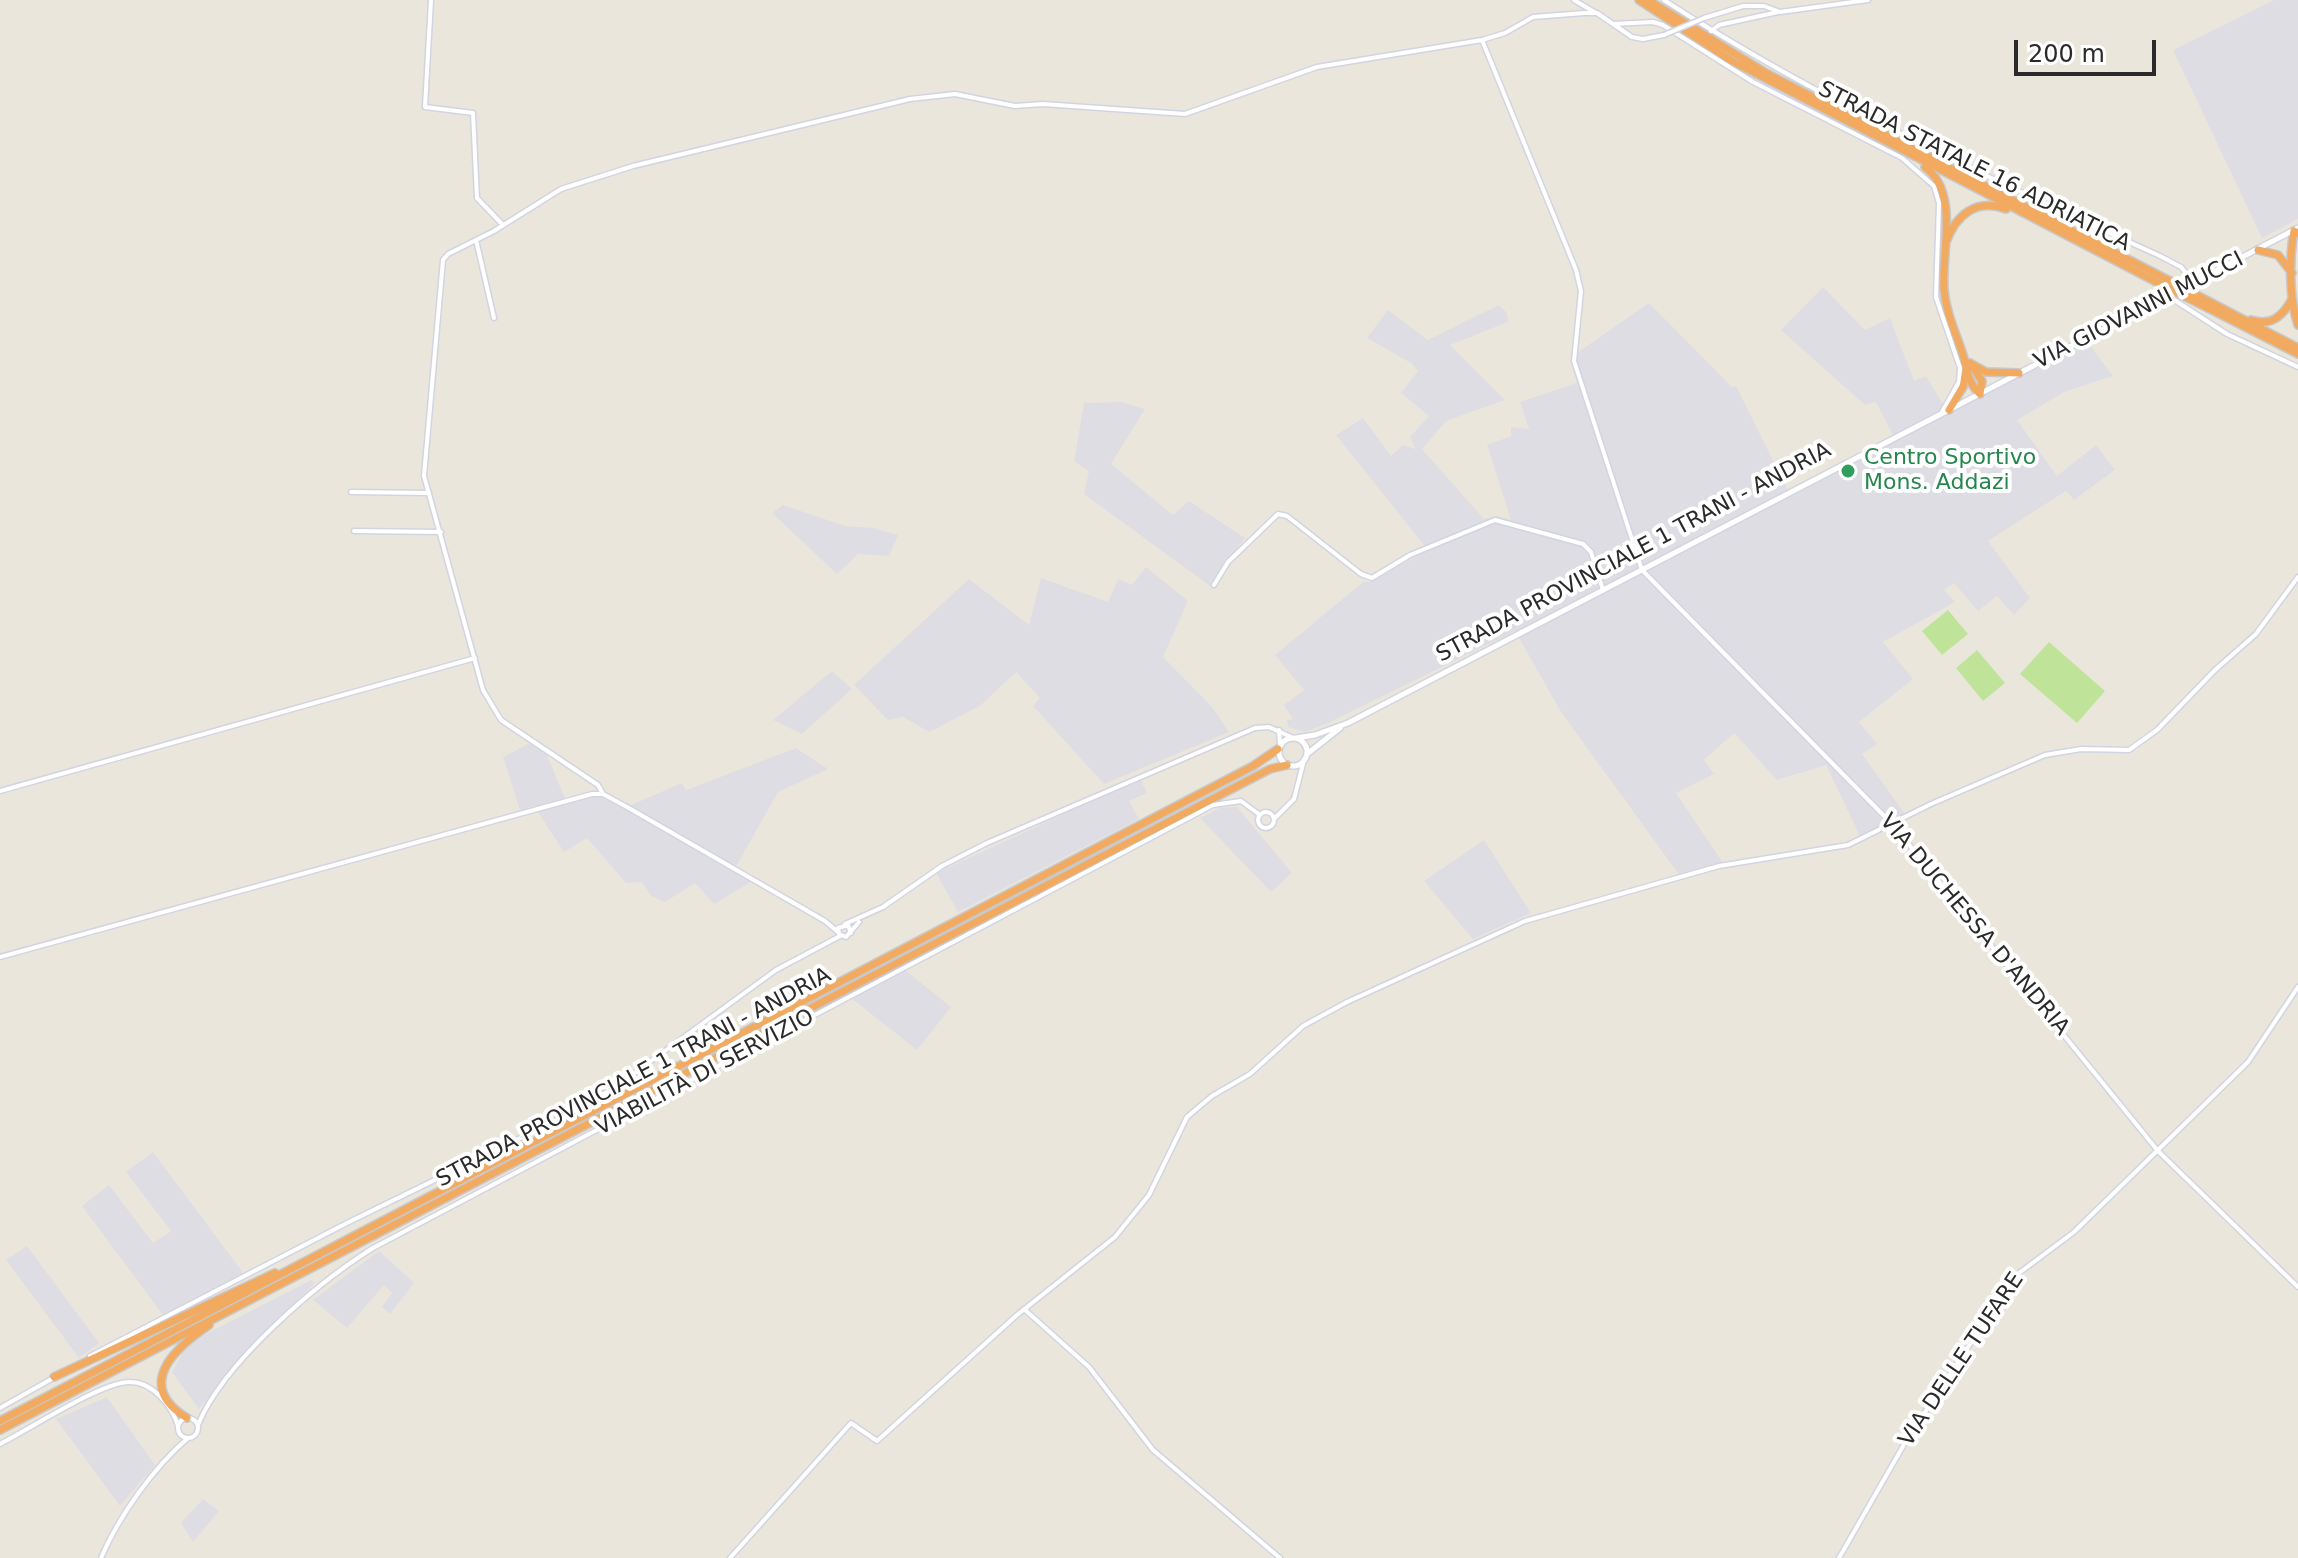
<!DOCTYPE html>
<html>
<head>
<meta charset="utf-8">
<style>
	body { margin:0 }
	#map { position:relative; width:2298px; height:1558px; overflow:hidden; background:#ebe6dc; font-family:"DejaVu Sans",sans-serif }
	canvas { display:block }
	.scale { position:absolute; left:2014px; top:40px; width:142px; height:36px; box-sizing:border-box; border:4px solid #2a2a2a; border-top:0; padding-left:10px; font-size:24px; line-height:28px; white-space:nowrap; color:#2a2a2a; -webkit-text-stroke:6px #fff; paint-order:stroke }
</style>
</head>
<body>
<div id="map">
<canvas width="2298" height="1558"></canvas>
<div class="scale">200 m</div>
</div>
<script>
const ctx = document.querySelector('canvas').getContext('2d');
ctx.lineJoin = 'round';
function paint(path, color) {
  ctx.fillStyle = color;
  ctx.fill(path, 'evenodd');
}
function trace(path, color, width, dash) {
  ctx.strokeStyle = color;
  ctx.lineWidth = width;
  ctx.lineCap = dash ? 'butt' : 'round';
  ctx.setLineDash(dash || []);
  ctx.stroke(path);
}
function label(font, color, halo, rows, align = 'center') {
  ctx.font = font + ' "DejaVu Sans",sans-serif';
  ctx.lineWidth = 8;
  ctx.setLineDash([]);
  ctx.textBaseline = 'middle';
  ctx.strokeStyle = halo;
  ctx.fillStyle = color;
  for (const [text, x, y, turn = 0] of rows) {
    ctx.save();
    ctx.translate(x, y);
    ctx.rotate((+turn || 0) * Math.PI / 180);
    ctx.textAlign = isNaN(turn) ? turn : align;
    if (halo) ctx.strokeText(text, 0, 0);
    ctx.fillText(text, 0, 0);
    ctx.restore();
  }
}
paint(new Path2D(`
	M2274,0H2298V219L2262,238L2173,50Z
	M1823,287L1865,330L1890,318L1914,381L1926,376L1948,413L2087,342L2113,376L2066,391L2017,420L2057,476L2096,445L2115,470L2074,500L2066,491L1988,541L2030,598L2014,615L1997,596L1978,611L1954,583L1944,590L1955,602L1883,642L1913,679L1859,722L1877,744L1862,754L1905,814L1860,836L1826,765L1777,780L1734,733L1704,760L1714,774L1676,793L1723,863L1680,876L1561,712L1515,631L1330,722L1305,732L1288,727L1287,720L1293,719L1284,705L1304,690L1275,655L1363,582H1370L1428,550L1336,435L1363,418L1391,456L1403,445L1416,449L1410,437L1429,416L1401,393L1418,371L1411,363L1367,338L1388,310L1428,340L1499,305L1507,313L1508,322L1450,345L1505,400L1446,421L1422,449L1484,519L1497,516L1511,520L1487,445L1511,436V427L1529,429L1520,402L1577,383L1571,357L1649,303L1732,387L1736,386L1791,497L1896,441L1876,402L1865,405L1781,330Z
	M1122,402L1145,409L1111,464L1173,515L1189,501L1245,538L1210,586L1084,494L1089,471L1074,461L1084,403Z
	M783,505L845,526L873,528L898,535L889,556L858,554L837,574L772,513Z
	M1146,567L1188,601L1163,657L1212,707L1229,732L1104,784L1033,706L1040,698L1016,672L980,706L929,732L903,717L888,720L854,685L969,579L1029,625L1041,578L1108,602L1118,579L1132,585Z
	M832,671L852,689L802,734L773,720Z
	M532,742L545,751L567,803L598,796L624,808L682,783L686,790L796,748L828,769L778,792L734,870L751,882L714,904L695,883L665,902L651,896L642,882L626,883L587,838L564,852L534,806L520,810L503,757Z
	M1140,779L1147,793L1129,801L1139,819L958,912L936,873Z
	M1237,807L1292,873L1271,892L1200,818L1219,808Z
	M1484,840L1531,913L1473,939L1424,881Z
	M905,970L951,1007L917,1050L851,998Z
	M153,1152L244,1274L163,1315L82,1206L109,1185L153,1243L171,1231L126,1172Z
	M27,1246L99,1343L79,1358L6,1260Z
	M379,1251L414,1283L390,1314L382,1307L392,1293L384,1285L347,1328L313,1300Z
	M311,1280L315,1283L259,1339L199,1409L172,1372L184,1350L200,1337Z
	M107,1397L155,1465L120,1506L56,1419Z
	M203,1499L219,1511L193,1542L181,1523Z`), '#dfdde4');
paint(new Path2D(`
	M1948,610L1968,634L1942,655L1922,631Z
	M2049,642L2105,691L2077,723L2020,674Z
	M1977,650L2005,683L1983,701L1956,668Z`), '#bfe499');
const street = new Path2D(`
	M431,0L425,107L473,113L477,198L502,224
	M1574,0L1596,13
	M1664,0C1820,101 1990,179 2160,256L2181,267L2194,282
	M1704,18L1743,6H1764L1780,12L1868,0
	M1613,24L1653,22L1663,25L1753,82L1902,158L1934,186L1939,203L1936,297L1960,368L1959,382L1942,412
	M1711,31L1719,25L1778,12
	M1482,40L1576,270L1581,291L1574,361L1642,570L1893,825L2158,1151L2298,1287
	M476,240L494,318
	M2168,296L2227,334L2298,367
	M351,492L429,493
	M354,531L441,532
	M1214,585L1228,562L1278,514L1287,516L1361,574L1372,578L1410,555L1495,520L1583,544L1591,552L1603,590
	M1279,730L1280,745
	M0,791L475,658
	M603,794L598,785L501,720L483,690L424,476L443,260L448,254L494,231L561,189L633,166L910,99L955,94L1015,106L1043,104L1185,114L1317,67L1482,40L1505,33L1533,17L1584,13H1597L1632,37L1643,39L1664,35
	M1258 820a8 8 0 1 1 16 0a8 8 0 1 1-16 0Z
	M1274,819L1294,799L1304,760
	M845,924L883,907L942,866L987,843L1255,728L1269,727L1291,737
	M851,933L848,925L838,928L839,934L846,937L859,922
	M0,957L592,794H603L627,807L825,921L838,932
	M1024,1309L1089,1367L1153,1450L1280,1558
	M90,1356L345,1224L561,1118L614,1088L776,970L840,936
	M0,1408L55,1377
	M178 1428a10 10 0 1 1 20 0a10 10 0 1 1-20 0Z
	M198,1425C223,1363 317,1283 373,1248L1213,805L1241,801L1260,815
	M0,1444C28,1430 103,1381 130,1382C153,1382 172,1406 178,1426
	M101,1558C119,1516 153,1468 188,1438
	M730,1558L851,1423L877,1441L1017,1315L1115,1237L1149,1195L1187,1117L1212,1096L1250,1074L1303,1026L1347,1002L1525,921L1719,866L1848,845L1931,804L2045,755L2081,749L2129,750L2157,730L2215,670L2256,634L2298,577
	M1839,1558L1906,1441L2015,1276L2074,1232L2248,1062L2298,987`);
const secondary = new Path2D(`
	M1279 752a14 14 0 1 1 28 0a14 14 0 1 1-28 0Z
	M1296,738L1315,735L1348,723L2298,228
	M1307,754L1340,728`);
const highway = new Path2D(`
	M1639,0L1732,61L2166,287
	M1648,0L1766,73L2172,282
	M1925,167C1960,193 1941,252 1944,290C1946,313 1956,333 1963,355C1967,369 1968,384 1980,394
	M2298,233L2294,231C2289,259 2289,298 2298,325
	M1946,242C1956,215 1976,198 2006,209
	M2258,250L2278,255L2292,273
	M2210,302L2298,348
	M2208,308L2298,354
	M2251,320C2271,327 2283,316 2292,299
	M1970,363L1986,372L2019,373
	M1973,367L1982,381L1980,394
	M1949,410L1963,387L1966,371
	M54,1377L275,1273
	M187,1418C133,1385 176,1347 209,1325
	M0,1421L1253,766L1278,749
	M0,1430L1270,769L1287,765`);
trace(street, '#d2d4e1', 7);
trace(secondary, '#d2d4e1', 8);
trace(highway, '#c8c8c8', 10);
trace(street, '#fff', 4);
trace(secondary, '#fff', 5);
trace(highway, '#f2aa60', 7);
const streetBridge = new Path2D(`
	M1664,35L1704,18`);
const highwayBridge = new Path2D(`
	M2172,282L2210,302
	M2166,287L2208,308`);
trace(streetBridge, '#d2d4e1', 7, []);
trace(highwayBridge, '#c8c8c8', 10, []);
trace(streetBridge, '#fff', 4);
trace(highwayBridge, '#f2aa60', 7);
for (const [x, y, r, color] of [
	[1848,471,8,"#2e9e5b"]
]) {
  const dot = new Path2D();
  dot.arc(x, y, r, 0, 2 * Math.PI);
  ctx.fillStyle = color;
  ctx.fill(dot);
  trace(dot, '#fff', 3);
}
label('22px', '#2a2a2a', '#fff', [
	["STRADA STATALE 16 ADRIATICA",1974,167,27],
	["VIA GIOVANNI MUCCI",2139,311,-27],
	["STRADA PROVINCIALE 1 TRANI - ANDRIA",1634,553,-28],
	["VIA DUCHESSA D'ANDRIA",1974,925,50],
	["VIABILITÀ DI SERVIZIO",705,1073,-28],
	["STRADA PROVINCIALE 1 TRANI - ANDRIA",634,1078,-28],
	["VIA DELLE TUFARE",1962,1360,-56]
]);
label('22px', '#27864d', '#fff', [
	["Centro Sportivo",1864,458],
	["Mons. Addazi",1864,483]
], 'left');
</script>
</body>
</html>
